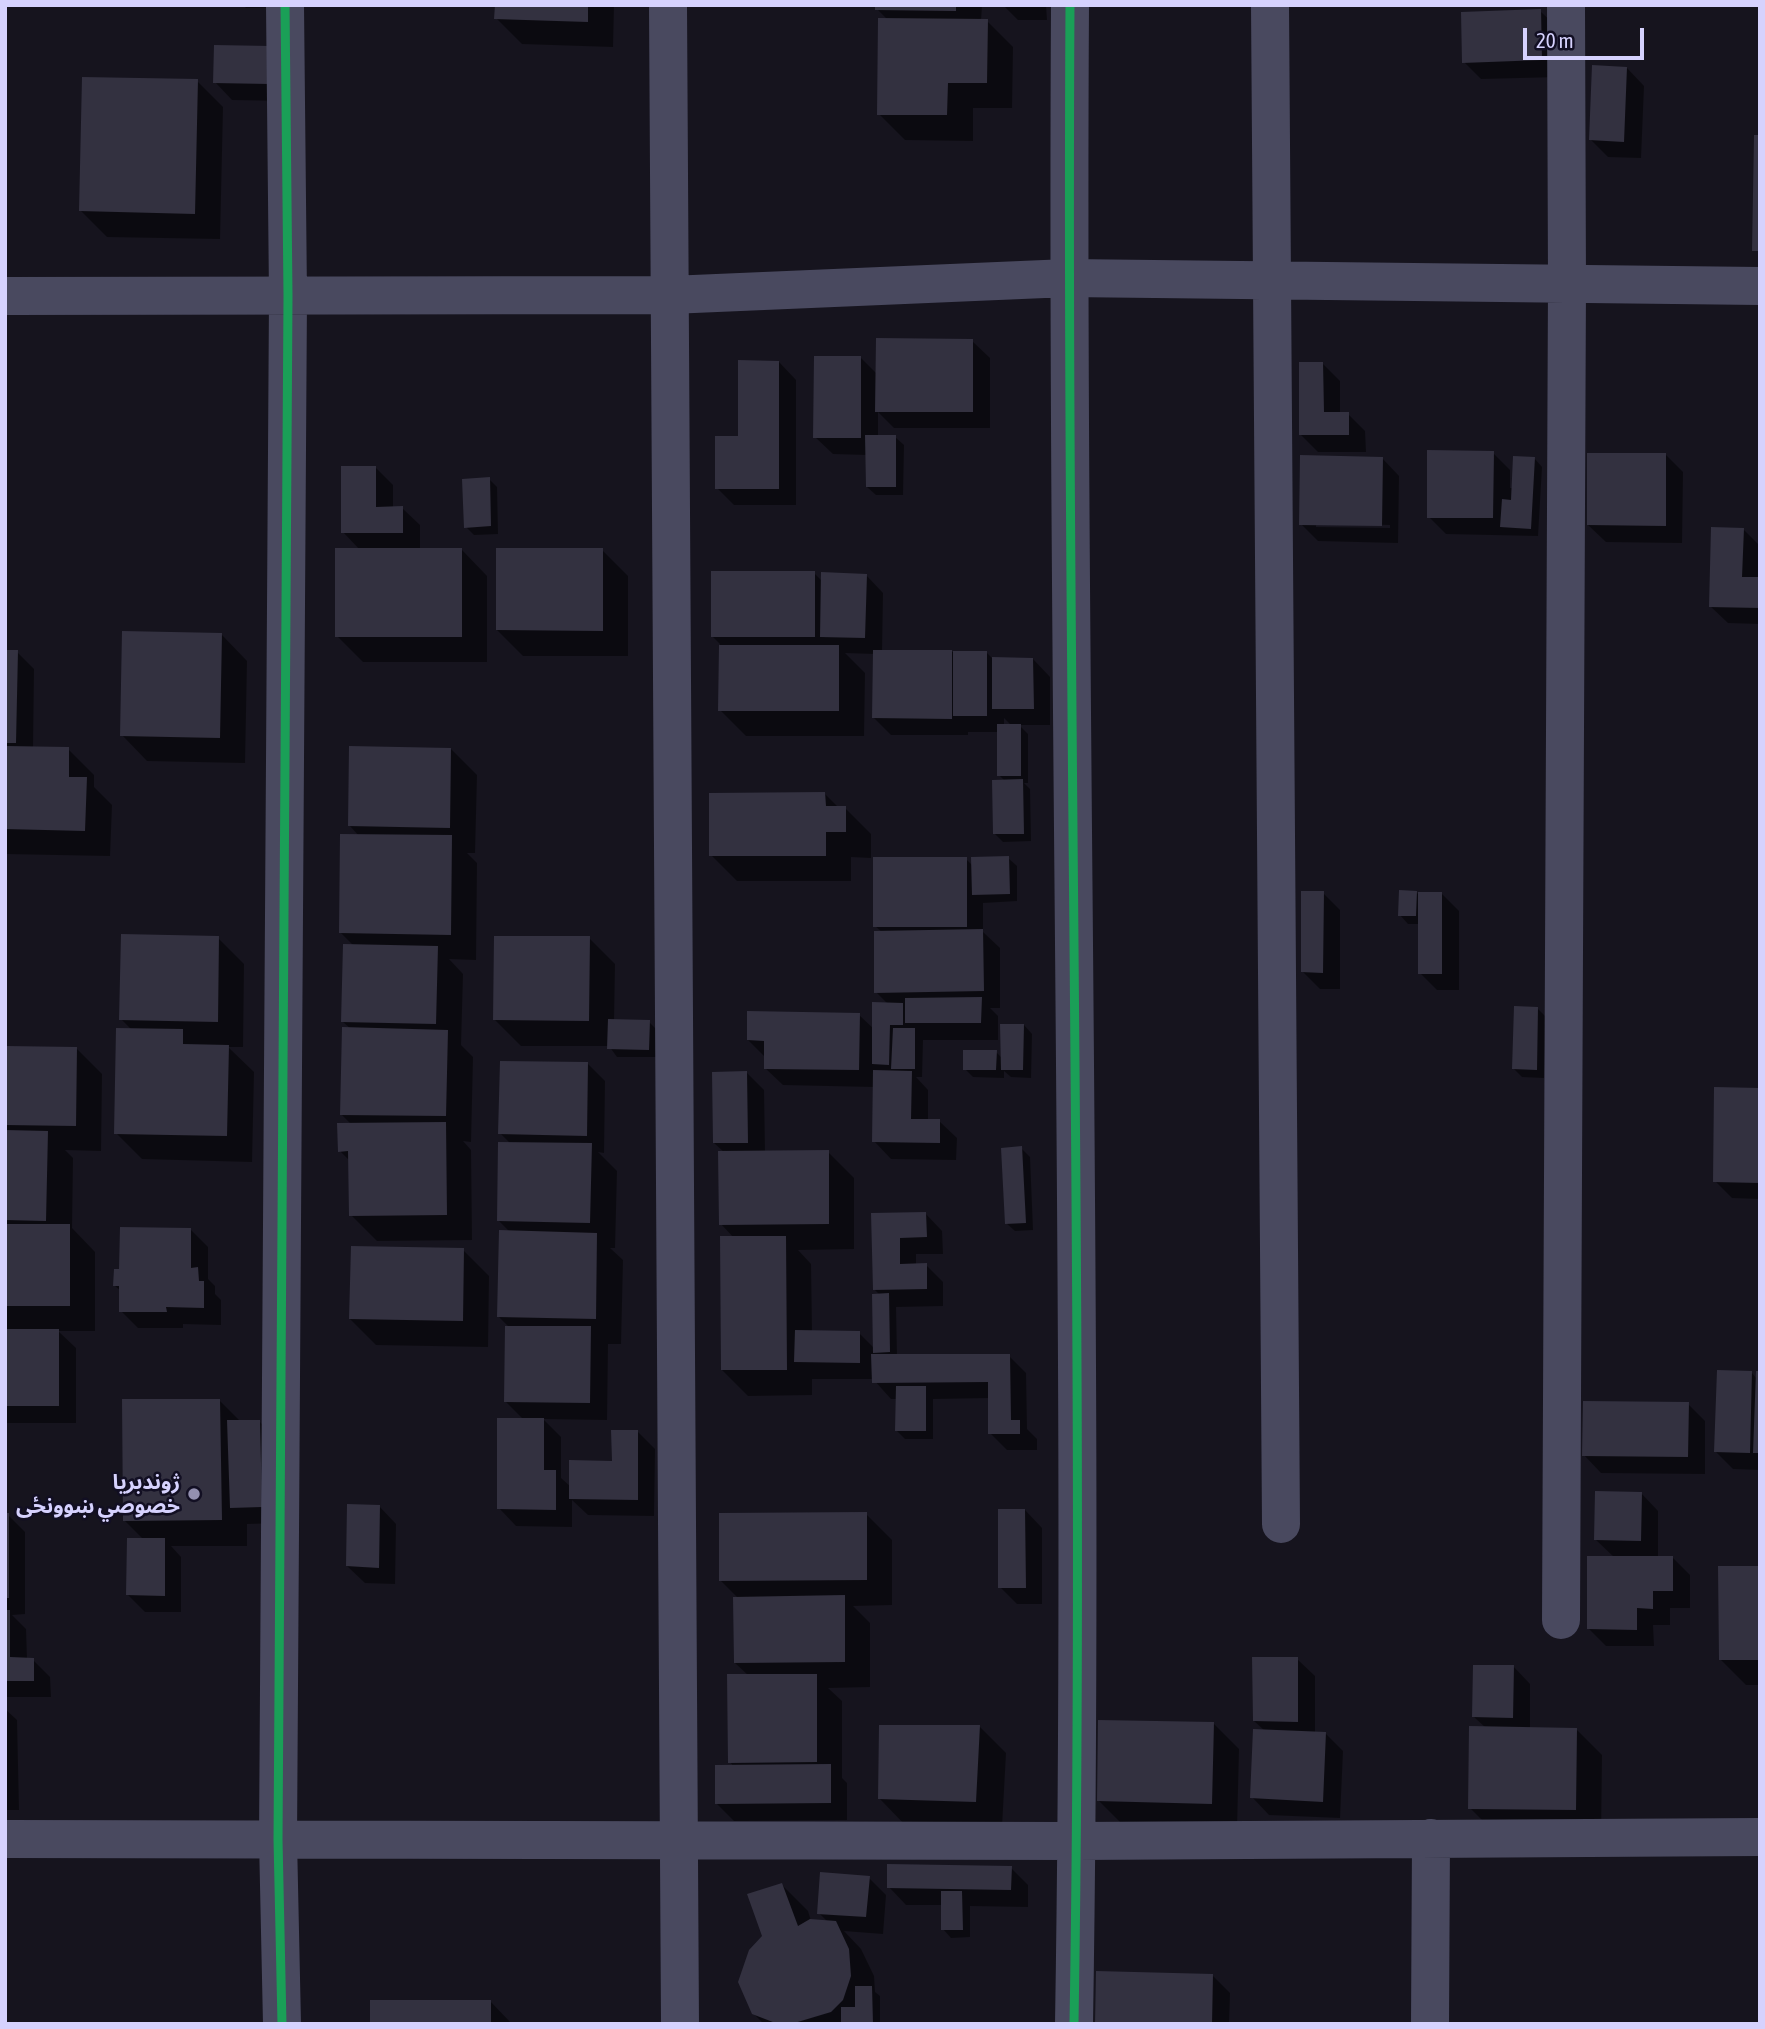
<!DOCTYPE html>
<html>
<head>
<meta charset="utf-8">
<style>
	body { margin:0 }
	#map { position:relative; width:1765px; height:2029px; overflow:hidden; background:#16141e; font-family:"Asap Condensed",sans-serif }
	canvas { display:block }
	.frame { position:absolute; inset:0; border:7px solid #d6d2fe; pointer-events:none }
	.scale { position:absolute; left:1523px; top:28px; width:121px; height:32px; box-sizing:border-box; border:4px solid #d6d2fe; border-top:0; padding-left:9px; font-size:21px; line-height:24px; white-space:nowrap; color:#d6d2fe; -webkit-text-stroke:5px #120f23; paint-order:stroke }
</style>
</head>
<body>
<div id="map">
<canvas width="1765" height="2029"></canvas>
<div class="frame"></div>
<div class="scale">20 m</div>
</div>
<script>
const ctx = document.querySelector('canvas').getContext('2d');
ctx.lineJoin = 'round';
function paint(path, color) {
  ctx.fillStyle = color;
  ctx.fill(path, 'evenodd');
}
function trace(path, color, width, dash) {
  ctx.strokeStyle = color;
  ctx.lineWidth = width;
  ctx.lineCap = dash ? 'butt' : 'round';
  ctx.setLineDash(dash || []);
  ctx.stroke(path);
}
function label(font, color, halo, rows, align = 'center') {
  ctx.font = font + ' "Asap Condensed","Noto Sans Arabic",sans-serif';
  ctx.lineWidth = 5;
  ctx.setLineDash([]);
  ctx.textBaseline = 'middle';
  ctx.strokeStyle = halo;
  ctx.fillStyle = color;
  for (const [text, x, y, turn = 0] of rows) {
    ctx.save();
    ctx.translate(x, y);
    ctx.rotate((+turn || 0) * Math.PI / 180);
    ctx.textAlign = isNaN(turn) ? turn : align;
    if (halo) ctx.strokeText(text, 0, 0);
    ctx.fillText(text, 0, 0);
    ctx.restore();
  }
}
paint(new Path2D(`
	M243,5H282V7L246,8Z
	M497,5H614L613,47L522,44L496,18Z
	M877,5H982L981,21H987L1013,47L1012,108H973V141L905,140L879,114L888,20L877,9Z
	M1003,5H1046L1047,20H1018Z
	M1540,11L1558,28L1559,77L1481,79L1464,62Z
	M270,47L287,101L232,100L215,82Z
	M1627,68L1644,86L1641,158L1608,157L1590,139Z
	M197,81L223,107L220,239L107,237L81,211Z
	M972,341L990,358V428H894L878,412V437H895L904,445L903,495H876L867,487V455L833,454L815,437L861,358L877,374Z
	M779,362L796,380V505H734L717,488L739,438Z
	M1323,364L1340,381V414H1348L1365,431L1366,452H1318L1301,435Z
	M1493,453L1510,470V488H1513L1534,458L1542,467L1538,536L1446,534L1429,517Z
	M1666,455L1683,472L1682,543L1606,542L1588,525Z
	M1382,458L1399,476L1398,543L1318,541L1301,524ZM1316,523L1390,525V528L1316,527Z
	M376,468L393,485V508H402L420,525V550H462L487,576V662H363L337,636L360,550L343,532Z
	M489,479L497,487L498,534L474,535L466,527Z
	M1743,529L1760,546V624L1728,623L1710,606Z
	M602,550L628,576V656H523L497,630Z
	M814,573L823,582L866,575L883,593L882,652H986L993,659H1033L1050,677V725H1019L1028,734V783H1024L1030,789L1031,841L1003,842L995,834L1005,781L999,775V732H968V735H891L874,718L875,654L845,653L865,673L864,736H746L720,710V644L712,636ZM1004,718L1012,726H1004Z
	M222,635L247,661L245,763L147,761L122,735Z
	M5,651L17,652L34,669L33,748L68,749L94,775V787L112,805L110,856L5,854Z
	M451,749L477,775L475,853H467L477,863L476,960L449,959L463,974L461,1045L473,1057L471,1142L463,1141L471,1150L472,1240L377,1241L351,1215L350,1161L340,1151L352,1125L341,1114L351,1029L343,1022L354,946L340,932L359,836L350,826Z
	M825,794L839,808H845L871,834V858L851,857V881H737L711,855Z
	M1008,858L1017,866V901L983,903V932L1000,948V1008H990L998,1016V1040H923L922,1077H916L928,1090V1121H939L957,1138L956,1160L891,1159L874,1141V1087L783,1085L765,1068V1057L748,1040L859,1015L874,1029L888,1004L876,992L882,932L875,926L966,859L973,866Z
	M1416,892L1420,896L1442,894L1459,911V990H1437L1420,973V924H1408L1400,915Z
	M1323,893L1340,910V989H1320L1302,971Z
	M218,938L244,964L243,1047H228L254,1072L252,1162L142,1159L116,1133L132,1030L121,1019Z
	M589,938L615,964L614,1021L649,1022L657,1030V1057H617L609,1046H521L495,1020Z
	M1538,1009L1546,1017L1544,1078L1522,1077L1514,1069Z
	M1024,1025L1032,1034L1031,1078L1011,1077L1004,1071V1078L973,1077L965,1069L996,1052L1002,1058Z
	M5,1047L76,1048L102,1074L101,1151L65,1150L73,1158L72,1228L95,1252V1331H58L76,1348V1423H5Z
	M588,1064L605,1081L604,1153L598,1152L617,1171L615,1248H610L623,1260L621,1344H608L607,1420L543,1419L561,1437V1478L571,1487L613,1463L638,1432L655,1449L654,1516L588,1515L572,1500V1527L516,1526L499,1508L524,1420L506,1402L510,1328L498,1316L510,1232L499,1221L511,1144L500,1133Z
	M747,1073L764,1090L765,1153L828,1152L854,1178V1249L798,1250L811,1264L812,1332L859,1333L874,1348L880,1295L874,1289L873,1215L925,1213L942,1231L943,1254H916V1265H926L943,1282V1306L896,1307L897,1356H1009L1026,1373L1027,1429L1037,1439V1450H1007L990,1433V1398L933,1399V1439H905L897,1431V1399H891L873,1379H812V1395L748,1396L722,1370L734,1238L721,1224L725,1153L714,1143Z
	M1760,1090V1199L1732,1198L1715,1181Z
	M1021,1148L1030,1157L1033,1230L1015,1231L1006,1223Z
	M190,1229L208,1247V1279L215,1286V1294L221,1300V1325L183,1324V1328H138L121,1311V1291L115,1286Z
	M463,1250L489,1276L488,1347L376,1345L350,1319Z
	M1752,1373L1757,1379L1760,1373V1470L1733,1469L1716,1452Z
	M220,1401L241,1422L259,1421L276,1439L279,1523L247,1524V1546H171L181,1557V1612H145L128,1595L143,1539L125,1521Z
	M1688,1404L1705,1421V1474L1601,1473L1584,1455Z
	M1641,1493L1658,1511V1558H1673L1690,1575V1608H1670V1625H1653L1654,1646H1606L1589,1629L1615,1558L1596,1540Z
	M379,1506L396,1524L395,1584L365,1583L347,1566Z
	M1025,1510L1042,1528V1604H1017L1000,1587Z
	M866,1514L892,1540V1605L853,1606L870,1623V1687L828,1688L842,1701V1778L847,1783V1820L734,1821L717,1804L734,1767L730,1762L749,1676L735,1663L738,1598L721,1581Z
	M5,1515H8L25,1532V1614L12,1615L26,1629L27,1659L33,1660L50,1677L51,1697H5Z
	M1760,1567V1685H1746L1720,1659Z
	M1297,1659L1315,1676V1733L1326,1734L1343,1751L1340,1818L1269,1815L1252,1797L1265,1731L1254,1721Z
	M1513,1666L1530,1684V1729H1576L1602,1755L1601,1835L1496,1834L1470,1808L1486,1728L1474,1717Z
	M5,1709L17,1720L19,1810H5Z
	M1213,1723L1239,1749L1237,1829L1124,1826L1098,1800Z
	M980,1727L1006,1753L1002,1827L905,1825L880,1799Z
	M1011,1868L1028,1885V1907L970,1906V1937L951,1938L943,1929V1905H906L889,1887Z
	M869,1878L886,1895L883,1934L844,1931L861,1949L874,1976L875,1992L880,1996V2024H764L753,2013L765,1937L782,1885L808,1911L811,1921L828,1922L819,1913Z
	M1213,1976L1230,1993L1229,2024H1097Z
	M490,2001L512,2024H372Z`), '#0007');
paint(new Path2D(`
	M495,5H588V22L494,19Z
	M875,5H956V11L875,10Z
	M1541,9L1542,60L1462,63L1461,12Z
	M878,18L988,19L987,83H948L947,115H877Z
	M214,45L271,46L270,84L213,83Z
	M1592,65L1627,67L1624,142L1589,140Z
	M82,77L198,79L195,214L79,211Z
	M1754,135H1760V251H1752Z
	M876,338L973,339V412H875Z
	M814,356H861V438H813Z
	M738,360L779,361V489H715V436H738Z
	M1299,362H1323L1324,412H1349V435H1299Z
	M865,435H896V487H866Z
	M1427,450L1494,451L1493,518H1427Z
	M1587,453H1666V526L1587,525Z
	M1300,455L1383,457L1382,526L1299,525Z
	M1513,456L1535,457L1531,529L1500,527L1502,499L1511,500Z
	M341,466H376V507L403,506V533H341Z
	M490,477L491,526L464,528L462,479Z
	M1711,527L1744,528L1742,577H1760V608L1709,607Z
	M335,548H462V637H335Z
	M496,548H603V631L496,630Z
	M711,571H815V637H711Z
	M821,572L867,574L865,638L820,637Z
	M122,631L222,633L220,738L120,736Z
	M719,645H839V711H718Z
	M5,650H18L16,743H5Z
	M873,650H952V719L872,718Z
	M953,651H987V716H953Z
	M992,657L1033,658L1034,709H992Z
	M997,724H1021V776H997Z
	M5,746L69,747V777H87L85,831L5,829Z
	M349,746L451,748L450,828L348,826Z
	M1023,779L1024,834H993L992,780Z
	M825,792L826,806H846V832H826V856H709V793Z
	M340,834L452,835L451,935L339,933Z
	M1009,856L1010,894L972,895L971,857Z
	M873,857H967V927H873Z
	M1399,890L1417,891L1416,916H1398Z
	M1301,891H1324L1323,973L1301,972Z
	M1418,892H1442V974H1418Z
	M983,929L984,991L874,993V931Z
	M121,934L219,936L218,1022L119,1020Z
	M494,936H590L589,1021L493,1020Z
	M343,944L438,946L436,1024L341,1022Z
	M982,997L981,1023H905V998Z
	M872,1002L903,1003V1025H890L889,1065L872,1064Z
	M1514,1006L1538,1007L1537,1070L1512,1069Z
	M747,1011L860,1013L859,1070L764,1069V1041L747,1040Z
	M608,1019L650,1020L649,1050L607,1049Z
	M1000,1024H1024L1023,1070H1001Z
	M342,1027L448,1030L446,1116L340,1115Z
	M116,1028L183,1029V1044L229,1045L227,1136L114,1134Z
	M893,1028H915V1069H891Z
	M5,1046L77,1047L76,1126L5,1125Z
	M963,1050H997L996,1070H963Z
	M500,1061L588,1062L587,1136L498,1134Z
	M873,1070L912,1071L911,1119H940V1143L872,1142Z
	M747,1071L748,1143H713L712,1072Z
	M1714,1087L1760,1088V1183L1713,1182Z
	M446,1122L447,1215L349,1216L348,1151L338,1152L337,1123Z
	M5,1130L48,1131L46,1221L5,1220Z
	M498,1142L592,1143L590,1223L497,1221Z
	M1022,1146L1026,1223L1005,1224L1001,1148Z
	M829,1150V1224L719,1225L718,1151Z
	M926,1212L927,1237L900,1238V1264L927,1263V1289L873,1290L871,1213Z
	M5,1224H70V1306H5Z
	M120,1227L191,1228V1268L198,1267L199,1281H204V1308L166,1307L167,1312H119V1286H113L114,1269H119Z
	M499,1230L597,1233L596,1319L497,1317Z
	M720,1236H786L787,1370H721Z
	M351,1246L464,1248L463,1321L349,1319Z
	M889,1293L890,1352L873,1353L872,1294Z
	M505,1326H591L590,1403L504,1402Z
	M5,1329H59V1406H5Z
	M795,1330L860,1331V1363L794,1362Z
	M871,1354H1010L1011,1420H1020V1434H988V1382L872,1383Z
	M1717,1370L1752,1371L1750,1453L1714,1452Z
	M1756,1371H1760V1453H1753Z
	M896,1386H926V1431H895Z
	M122,1399H220L222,1520L123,1521Z
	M1583,1401L1689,1402L1688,1457L1582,1456Z
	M497,1418H544V1470H556V1510L497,1509Z
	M227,1420H260L262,1507L230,1508Z
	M611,1430H638V1500L569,1499V1460L612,1461Z
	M1595,1491L1642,1492L1641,1541L1594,1540Z
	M347,1504L380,1505L379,1568L346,1566Z
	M998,1509H1025L1026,1588H998Z
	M867,1512V1580L719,1581V1513Z
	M5,1513H9V1598H5Z
	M127,1538H165V1596L126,1595Z
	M1587,1556H1673V1591H1653V1609L1637,1608V1630L1587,1629Z
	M1718,1566H1760V1660H1719Z
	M845,1595V1662L734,1663L733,1597Z
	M5,1610H10V1657L34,1658V1681H5Z
	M1252,1657H1298V1722L1253,1721Z
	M1473,1665H1514L1513,1718L1472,1717Z
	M727,1674H817V1762L728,1763Z
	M1098,1720L1214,1722L1212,1804L1097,1801Z
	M879,1725H980L976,1802L878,1799Z
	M1469,1726L1577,1728L1576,1810L1468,1809Z
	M1253,1729L1326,1732L1323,1802L1250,1798Z
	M831,1764V1803L715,1804V1765Z
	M887,1864L1012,1866L1011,1890L887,1888Z
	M820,1872L870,1876L866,1917L817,1914Z
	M782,1883L798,1926L810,1919L836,1921L849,1949L851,1976L843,2000L831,2012L791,2024H778L752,2014L738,1982L749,1950L762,1936L747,1894Z
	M941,1891H962L963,1930H941Z
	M1096,1971L1213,1974L1212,2024H1095Z
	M855,1986H872L873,2024H841V2007H855Z
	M370,2000H491V2024H370Z`), '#333140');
trace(new Path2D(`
	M668,5L680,2024
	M1070,5C1066,678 1085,1351 1074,2024
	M1270,5L1281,1524
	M5,296L670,295L1068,278L1760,286
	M1561,1620L1567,284L1566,5
	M5,1839L1077,1841L1760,1837
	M282,2024L278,1839L288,296L285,5
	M1430,2024L1431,1838`), '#49495f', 38);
trace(new Path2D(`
	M1070,5C1066,678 1085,1351 1074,2024
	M282,2024L278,1839L288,296L285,5`), '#1a9f57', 9);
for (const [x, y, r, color] of [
	[194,1494,7,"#9390b0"]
]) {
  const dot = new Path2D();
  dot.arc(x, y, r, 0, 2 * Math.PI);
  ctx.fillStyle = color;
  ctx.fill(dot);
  trace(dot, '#120f23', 2.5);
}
label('bold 21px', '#d6d2fe', '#120f23', [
	["ژوندبریا",180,1482],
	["خصوصي ښوونځی",180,1506]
], 'right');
</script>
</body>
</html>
